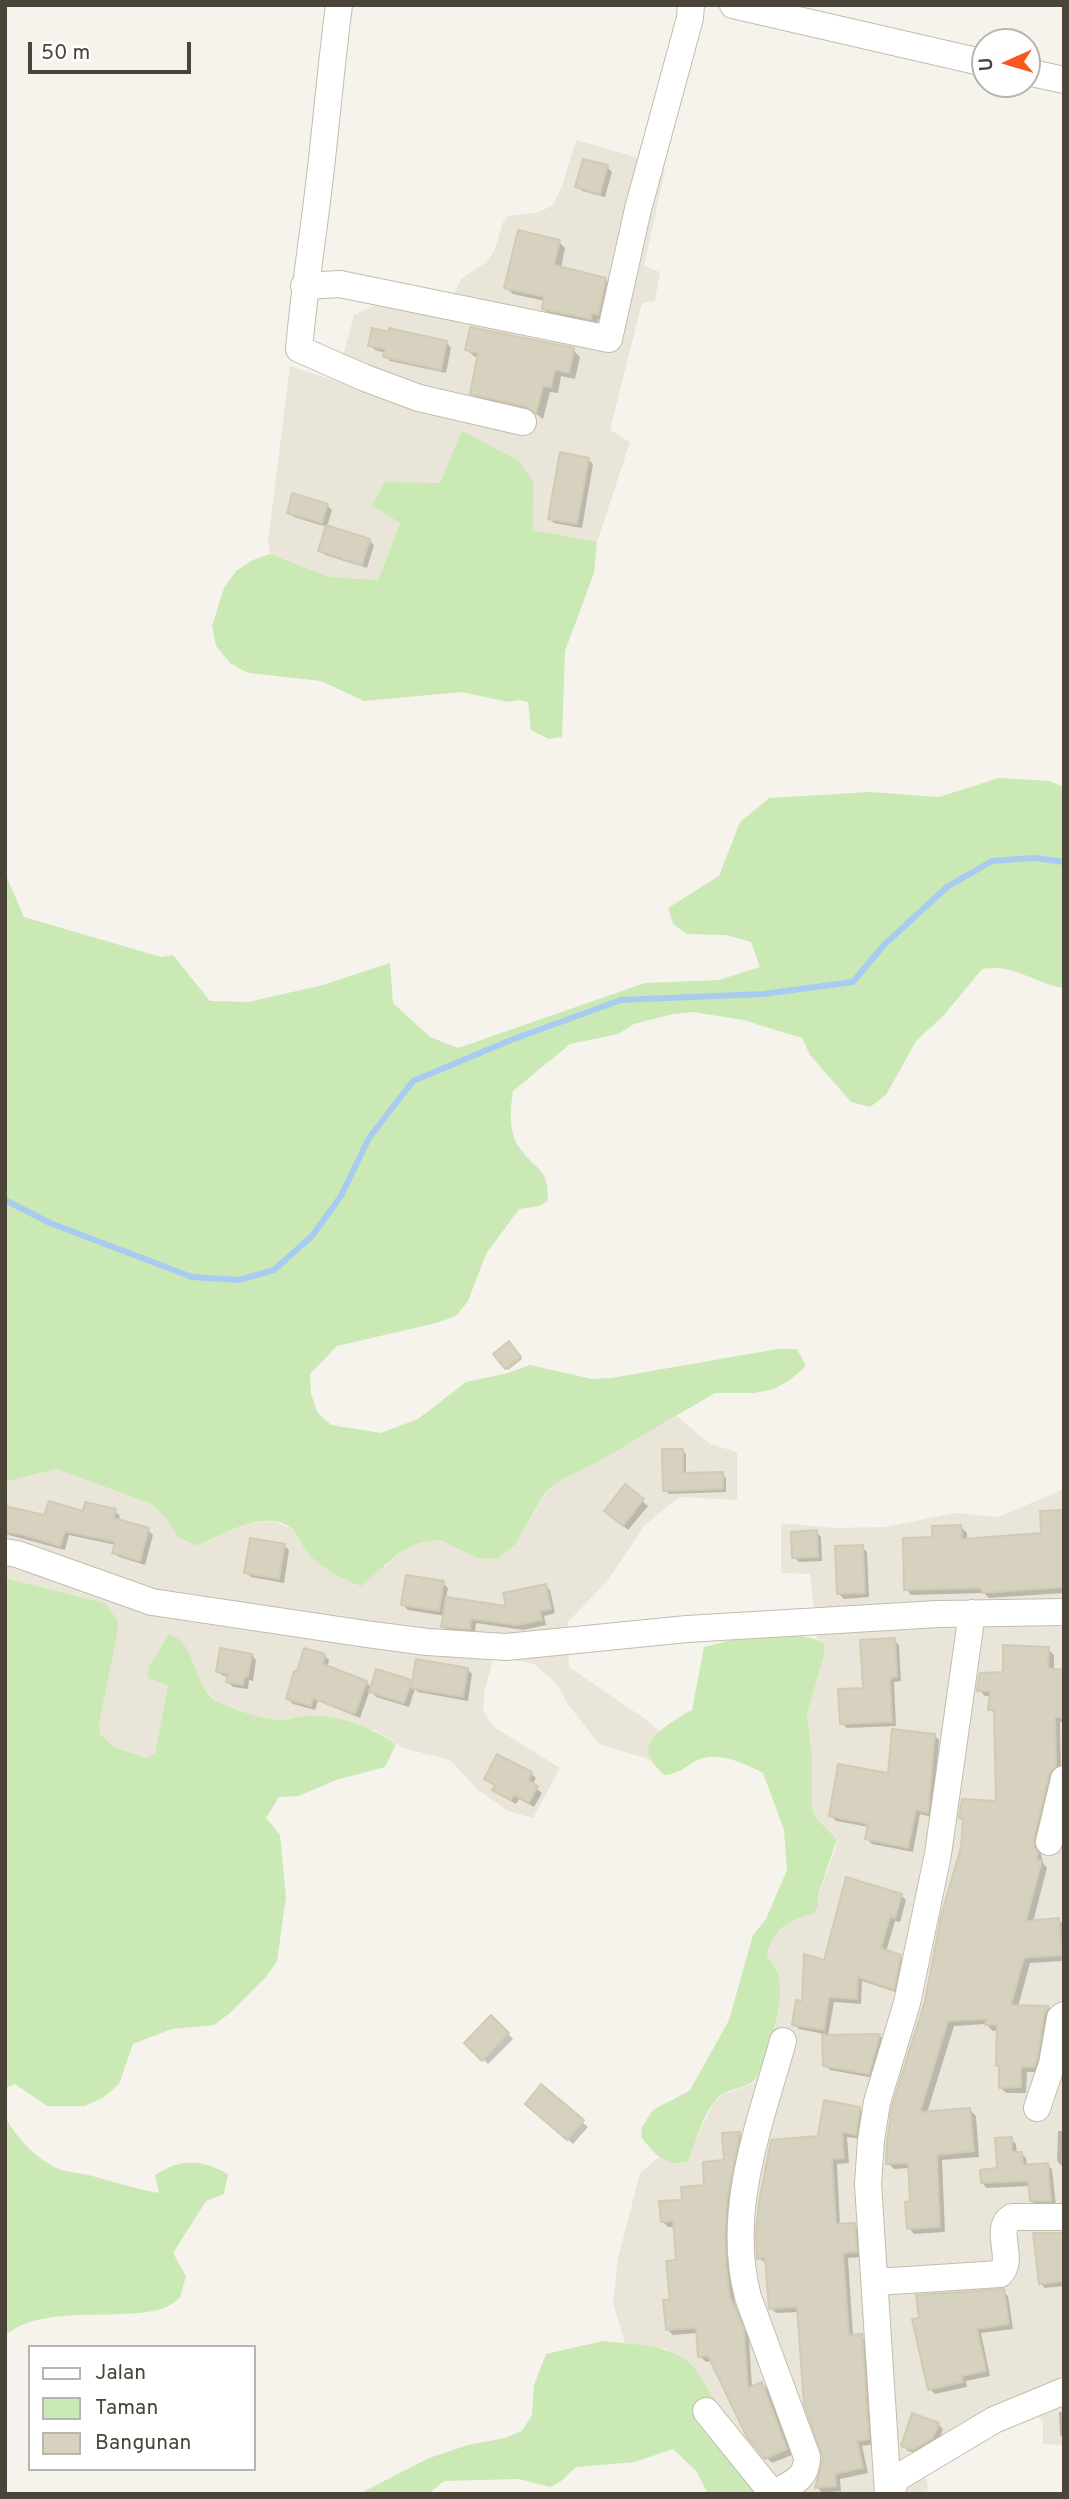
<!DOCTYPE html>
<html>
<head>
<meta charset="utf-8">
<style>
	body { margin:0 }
	#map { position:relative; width:1069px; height:2499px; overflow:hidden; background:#f5f3eb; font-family:Overpass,sans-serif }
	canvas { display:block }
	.frame { position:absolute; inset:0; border:7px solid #4a4538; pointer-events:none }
	.legend { position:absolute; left:28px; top:2345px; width:228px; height:126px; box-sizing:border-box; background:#fff; border:2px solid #b7b5af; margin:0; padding:9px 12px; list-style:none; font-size:21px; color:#4a4538 }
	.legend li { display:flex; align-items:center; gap:14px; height:35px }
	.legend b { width:35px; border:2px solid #b7b5af }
	.north { position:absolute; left:971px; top:28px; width:70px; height:70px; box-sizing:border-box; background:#fff; border:2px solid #b7b5af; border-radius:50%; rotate:266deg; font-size:19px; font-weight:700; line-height:28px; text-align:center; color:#4a4538 }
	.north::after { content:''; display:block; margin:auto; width:24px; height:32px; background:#fb571c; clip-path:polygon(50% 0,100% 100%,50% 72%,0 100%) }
	.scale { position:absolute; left:28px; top:42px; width:163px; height:32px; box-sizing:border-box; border:4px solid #4a4538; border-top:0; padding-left:9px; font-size:21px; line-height:24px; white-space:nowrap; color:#4a4538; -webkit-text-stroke:5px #fff; paint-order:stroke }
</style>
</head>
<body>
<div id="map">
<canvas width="1069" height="2499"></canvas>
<div class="frame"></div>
<ul class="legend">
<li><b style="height:9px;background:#fff"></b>Jalan</li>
<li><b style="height:19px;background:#cbe9b4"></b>Taman</li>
<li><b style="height:19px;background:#d7d1c0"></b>Bangunan</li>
</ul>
<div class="north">U</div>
<div class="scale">50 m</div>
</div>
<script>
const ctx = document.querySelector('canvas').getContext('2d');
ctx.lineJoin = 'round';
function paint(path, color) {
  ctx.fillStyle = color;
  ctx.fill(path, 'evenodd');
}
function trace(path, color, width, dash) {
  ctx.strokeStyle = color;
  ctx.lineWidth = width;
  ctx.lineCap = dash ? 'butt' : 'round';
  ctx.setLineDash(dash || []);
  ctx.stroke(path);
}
paint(new Path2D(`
	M576,140L629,155L665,170L644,266L660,272L655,301L642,303L610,430L630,442L597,542L533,530L534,483H384L400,522L378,580L330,577L270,554L268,541L290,366L336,381L354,315L377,305L443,318L461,279L485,263L494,252L503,222L508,216L539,212L553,205L562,186Z
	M677,1416L710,1444L737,1452V1500L679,1497L645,1525L608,1580L568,1622L569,1667L648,1721L660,1732L650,1741L648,1751L651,1760L599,1744L567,1703L557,1684L534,1664L494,1656L485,1689L483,1711L494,1727L560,1768L533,1818L508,1811L477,1789L450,1760L403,1748L377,1731L302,1716L282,1720L259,1717L218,1703L201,1684L196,1674L168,1685L155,1753L146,1758L114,1747L99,1734V1724L118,1630L105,1603L5,1578V1482L56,1469L152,1504L168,1521L178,1537L197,1546L234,1528L253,1523L272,1521L291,1528L308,1554L325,1566L385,1567L399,1553L419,1543L440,1540L477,1558L497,1559L515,1545L547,1491L563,1479Z
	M1064,1489V2445L1043,2444V2421L1035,2415L969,2441L924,2473L929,2489L923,2494H768L694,2367L666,2349L625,2343L613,2303L618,2258L640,2173L658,2158L679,2164L689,2161L695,2140L714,2103L722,2095L754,2083L759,2074L777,2014L779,1982L777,1972L767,1955L770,1945L775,1936L793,1918L812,1914L818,1906V1896L835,1850L837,1838L816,1818L812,1808V1756L807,1714L825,1644L817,1639L810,1574L781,1573V1523L834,1528L886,1527L955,1513L998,1517Z`), '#e9e6d9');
paint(new Path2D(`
	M462,431L519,461L534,483L533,530L597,542L594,573L565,651L562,737L549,739L531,730L528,702L519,700L509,702L461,692L364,701L321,681L248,673L230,663L216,646L212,626L224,588L236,571L253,560L270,554L330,577L378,580L400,523L372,505L385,482L440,483Z
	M999,778L1049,781L1064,787V988C1033,983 1014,963 982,969L944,1015L916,1041L886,1095L870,1107L851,1102L810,1055L802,1038L743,1020L693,1012L673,1014L634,1024L618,1034L570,1044L513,1091C510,1111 508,1133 521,1150C539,1173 548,1167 548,1201L539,1206L519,1209L486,1254L468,1301L456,1316L436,1323L337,1346L310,1374L311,1393L317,1412L331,1425L381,1433L418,1419L466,1382L508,1373L530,1365L592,1379L611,1378L778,1349H797L806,1366L790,1380L774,1389L755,1393H715L599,1461L563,1479L546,1491L515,1545L497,1559L477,1558L440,1540L419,1543L399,1553L361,1586C343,1580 318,1566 306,1551C301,1544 297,1533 291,1528C266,1508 221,1535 197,1546L178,1537L168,1521L152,1504L56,1469L5,1482V873L24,917L161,957L173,955L210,1001L248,1002L323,985L390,963L393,1003L430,1037L458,1048L645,983L719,980L760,967L751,942L726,935L687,934L673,924L668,908L719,876L740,822L769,798L870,792L939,797Z
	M5,1578L105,1603L117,1620L118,1630L99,1724L100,1734L114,1747L146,1758L155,1753L168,1685L148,1678L149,1667L169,1634C199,1643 191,1692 222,1704C240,1711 259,1718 279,1720C287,1721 296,1716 305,1716C336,1714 371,1727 396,1744L385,1767L336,1780L299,1796L279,1797L266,1818L280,1835L286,1897L277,1961L266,1977L230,2013L214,2025L172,2029L133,2044L119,2084L104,2097L85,2106H47L15,2084L5,2088Z
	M747,1636C772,1636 804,1631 825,1644L824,1655L807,1714L812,1756V1808L816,1818L837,1839L818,1895V1906L813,1914C789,1919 773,1930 767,1955C771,1962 776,1968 778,1975C786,2004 768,2047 759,2074C751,2089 735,2086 721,2095C706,2106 694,2143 689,2161C666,2169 654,2153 641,2137L642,2127L653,2110L689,2091L694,2083L729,2020L753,1935L766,1919L787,1870L784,1830L763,1773C744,1763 715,1749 694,1762C683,1768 678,1774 664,1775C658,1768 649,1761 648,1751C647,1735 679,1717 692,1710L704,1647Z
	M5,2117C16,2137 37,2160 59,2169C70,2173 84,2173 96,2177C117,2183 137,2189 159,2193L155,2175C182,2158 200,2159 228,2174L224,2194L206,2201L173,2253L186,2276L180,2298C174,2302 168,2307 161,2309C115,2322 42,2303 5,2336Z
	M603,2341C634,2345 670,2343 694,2367L749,2456L768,2494H708L696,2471L673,2449L635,2462L576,2467L561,2481L550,2487L519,2479L444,2481L428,2494H359L429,2458L468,2445L505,2438L522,2431L532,2415L534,2385L546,2354Z`), '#cbe9b4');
paint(new Path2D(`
	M607,167L612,172L605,197L582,191L577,186Z
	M559,242L565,248L561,268L606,280L612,286L604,320L598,319L597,325L550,315L543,309L545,301L513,294L506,287Z
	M447,343L451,348L446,373L390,361L385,356L386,353L375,350L370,345Z
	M466,349L573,350L580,357L575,379L561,376L558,393L550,392L543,419L535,413L479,400L472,393L478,358L474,356Z
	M588,459L593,464L582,528L554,523L549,518Z
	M327,505L332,510L327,527L294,517L289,512Z
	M369,540L374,545L367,568L325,555L320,550Z
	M509,1344L522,1359L508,1370L496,1354Z
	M682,1450L686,1454V1475L722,1474L726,1478V1492L669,1494L665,1490Z
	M625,1486L648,1506L628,1530L611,1515Z
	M115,1511L120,1516L118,1521L148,1530L153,1535L145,1565L119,1557L114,1552L116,1545L69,1535L65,1550L5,1534V1514L45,1517Z
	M1064,1512V1593L989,1598L984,1593L911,1595L906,1589L934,1539L961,1527L967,1533V1540L1043,1535Z
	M816,1532L821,1537L822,1561L799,1562L794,1557Z
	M284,1545L289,1550L284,1583L251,1577L246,1572Z
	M862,1547L867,1552L869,1597L844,1599L839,1594Z
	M443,1583L448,1588L446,1599L508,1608L545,1585L550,1590L555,1613L544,1616L546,1625L523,1630L476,1623L475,1633L448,1631L443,1627L445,1616L408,1610L403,1605Z
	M894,1640L899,1645L901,1681L894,1682L896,1726L847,1728L842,1723Z
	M1048,1649L1054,1655V1671L1064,1672V1722H1060L1061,1772L1039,1845L1043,1863L1047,1868L1033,1922L1059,1920L1064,1925V1961L1030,1963L1018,2007H1048L1054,2013L1040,2072H1027L1026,2093H1006L1000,2087L1001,2069L997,2065L998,2030L993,2031L986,2024L954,2026L927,2113L970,2110L976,2116L979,2157L942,2160L945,2232L914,2234L909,2228L912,2203L910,2168L894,2169L888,2163L963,1847L964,1821L961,1817L998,1803L996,1715L990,1709L991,1696H985L979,1690Z
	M252,1655L256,1660L253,1681L249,1680L248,1689L233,1687L228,1682L229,1677L223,1676L218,1671Z
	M324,1655L329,1660L327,1668L366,1682L372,1688L411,1682L414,1685L467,1669L472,1674L468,1701L418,1692L415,1689L409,1707L376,1697L370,1690L360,1718L318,1701L315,1710L293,1704L288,1699L298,1674Z
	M934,1735L939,1740L932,1817L920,1814L913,1852L872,1844L867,1839L869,1827L836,1821L831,1816L890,1775Z
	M531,1773L536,1778L532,1785L542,1793L534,1807L519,1799L516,1804L499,1795L494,1790L496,1786L486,1779Z
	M901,1895L906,1900L900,1922L895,1921L886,1952L900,1957L905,1962L898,1993L862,1981L861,2004L834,2002L828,2036L879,2035L884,2040L874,2078L830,2070L825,2065L824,2034L799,2029L794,2025L826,1962Z
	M491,2017L513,2039L488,2064L466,2043Z
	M1064,2082V2168L1057,2161L1058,2131H1064L1062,2090Z
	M541,2087L588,2127L573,2144L532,2109Z
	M859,2108L865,2114L861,2139L847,2137L849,2163L837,2164L840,2226L854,2225L860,2230L861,2257L848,2258L853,2336H861L867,2341L874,2444L862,2446L868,2473L840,2479L841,2491L822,2493L817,2487L825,2458L799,2312L776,2313L771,2308L767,2264L759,2258L819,2138Z
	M740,2134L745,2139L730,2238L735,2304L749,2338L752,2388L762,2384L768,2390L792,2455L772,2463L766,2457L712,2361L706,2362L700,2356L698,2333L673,2335L667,2329L678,2262L676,2227H668L663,2222L684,2201L706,2187L726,2162L724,2135Z
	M1011,2139L1016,2144L1017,2153H1021L1026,2158L1027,2167L1047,2165L1052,2169L1056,2206H1036L1031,2200L1030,2186L987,2188L982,2183L999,2170Z
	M1064,2235V2286L1045,2288L1040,2283Z
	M1003,2291L1008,2296L1013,2329L981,2333L990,2376L966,2381L967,2387L935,2394L930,2389Z
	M1059,2412H1064V2439L1060,2435Z
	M938,2424L943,2429L938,2443L918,2454L908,2451L903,2446Z`), '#0003');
trace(new Path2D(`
	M5,1200L50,1223L192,1277L239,1280L274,1270L312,1236L341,1196L369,1138L413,1081L511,1040L621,1000L763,994L853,982L884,945L947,887L992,861L1035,858L1064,862`), '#a8cbf2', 6);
const building = new Path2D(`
	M583,159L608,165L600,194L575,187Z
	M518,230L560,240L554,265L606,278L598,315L592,313L591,319L542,309L544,297L504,288Z
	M470,327L574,348L569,373L555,370L551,387L543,386L536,414L527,407L470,394L478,353L465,350Z
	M372,328L389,332V328L447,341L441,370L383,357L385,349L368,346Z
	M560,452L589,458L577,524L548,519Z
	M292,493L328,504L322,523L287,513Z
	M326,525L370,539L362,565L318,551Z
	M509,1341L521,1357L505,1369L493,1354Z
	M662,1449H683V1473L723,1472V1489L663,1491Z
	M625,1484L644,1499L623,1526L604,1511Z
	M49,1501L83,1511L85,1502L116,1509L114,1518L149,1528L140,1561L112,1553L115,1542L65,1531L60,1546L24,1535L5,1532V1506L44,1515Z
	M1064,1510V1587L982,1593L981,1588L904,1590L903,1538L932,1537V1526L961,1525L962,1539L1041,1533L1040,1511Z
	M817,1530L818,1557L792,1558L791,1532Z
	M250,1538L285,1544L279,1579L244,1573Z
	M863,1545L865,1593L837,1594L835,1546Z
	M406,1575L444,1581L439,1611L401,1605Z
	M546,1584L551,1609L540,1611L542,1620L517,1625L471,1619L470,1629L441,1627L446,1597L506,1606L503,1593Z
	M895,1638L897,1677L890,1678L892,1722L840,1724L838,1689L863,1688L860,1640Z
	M1003,1645L1049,1647L1048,1668L1064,1670V1718L1055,1717L1056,1766L1049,1775L1034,1838V1846L1038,1853L1037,1860H1042L1026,1921L1059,1918L1062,1955L1024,1958L1011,2005L1049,2006L1044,2015L1037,2060L1034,2067H1021V2087L999,2088V2066H996L997,2025H985L987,2019L948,2021L920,2112L970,2108L974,2151L937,2155L940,2227L907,2229L905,2202L910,2201L908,2163L886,2164L887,2142L892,2106L925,2001L941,1916L961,1847L963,1819L959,1818L962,1799L996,1801L994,1710H988L990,1691H977V1688L980,1673L1003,1672Z
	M220,1648L252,1654L248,1677L245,1676L243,1685L226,1682L228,1674L216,1672Z
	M304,1648L325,1654L323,1664L367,1681L355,1714L313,1698L311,1706L286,1699L294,1671L297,1672Z
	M416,1659L468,1668L463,1697L411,1688Z
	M376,1669L412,1680L404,1703L369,1692Z
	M892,1729L935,1734L928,1813L916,1810L908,1848L865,1839L868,1824L829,1816L838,1764L888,1773Z
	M497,1754L532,1772L528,1780L538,1786L529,1803L514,1795L511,1800L492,1790L495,1785L484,1779Z
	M846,1877L902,1894L895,1918L890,1917L881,1948L901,1955L894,1990L858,1977L857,1999L829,1997L824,2030L792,2025L796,2000L802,2001L804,1954L824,1960Z
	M491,2015L509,2033L482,2061L464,2043Z
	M880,2034L869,2074L823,2066L822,2035Z
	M541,2084L584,2120L567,2140L525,2104Z
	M824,2100L860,2107L856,2135L842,2132L844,2158L832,2159L836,2224L855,2223L857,2252L843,2253L849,2335L862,2334L869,2439L857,2441L863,2468L835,2474L836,2486L815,2488L823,2458L804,2404L797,2307L769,2309L765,2258L757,2259L756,2233L759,2202L771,2140L818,2136Z
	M740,2132L727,2199L725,2231L726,2265L730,2297L744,2330L748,2388L762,2382L787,2449L765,2459L747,2437L708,2356L698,2357L696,2328L666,2330L663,2300H670L666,2261L676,2260L673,2221L661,2222L659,2201L682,2200L681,2187L704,2185L703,2162L724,2160L722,2133Z
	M1012,2137V2152H1022L1023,2165L1048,2163L1051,2201H1030L1028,2181L981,2183L980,2170L997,2168L995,2138Z
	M1033,2233H1064V2281L1039,2284Z
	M1004,2289L1009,2324L977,2329L986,2371L962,2376L963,2382L928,2390L912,2319L919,2318L916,2295Z
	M912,2413L939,2423L933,2438L913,2450L901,2446Z`);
paint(building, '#d7d1c0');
trace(building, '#d2cab3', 2);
const minor = new Path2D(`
	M339,5C330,73 325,141 316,209C310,256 303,302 299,349L365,378L419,398L523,422
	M733,5L985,63
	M1027,72L1064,80
	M304,286L340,284L609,339L638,209L690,18L691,5
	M5,1552L17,1554L152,1602L366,1634L427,1642L506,1647L687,1629L938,1614L1064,1612
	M1049,1842L1064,1779
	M1037,2108L1052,2064L1060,2018L1064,2015
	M876,2282L1000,2274C1016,2258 992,2229 1012,2217H1064
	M706,2411L773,2494
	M773,2494C791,2483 807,2480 807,2457L748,2297C725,2211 760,2124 783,2041
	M888,2494L868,2184L871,2140L877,2102L907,2003L938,1854L972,1613
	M890,2494L897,2478L932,2457L994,2420L1064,2391`);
trace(minor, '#c1bdad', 28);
trace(minor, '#fff', 26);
</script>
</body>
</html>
